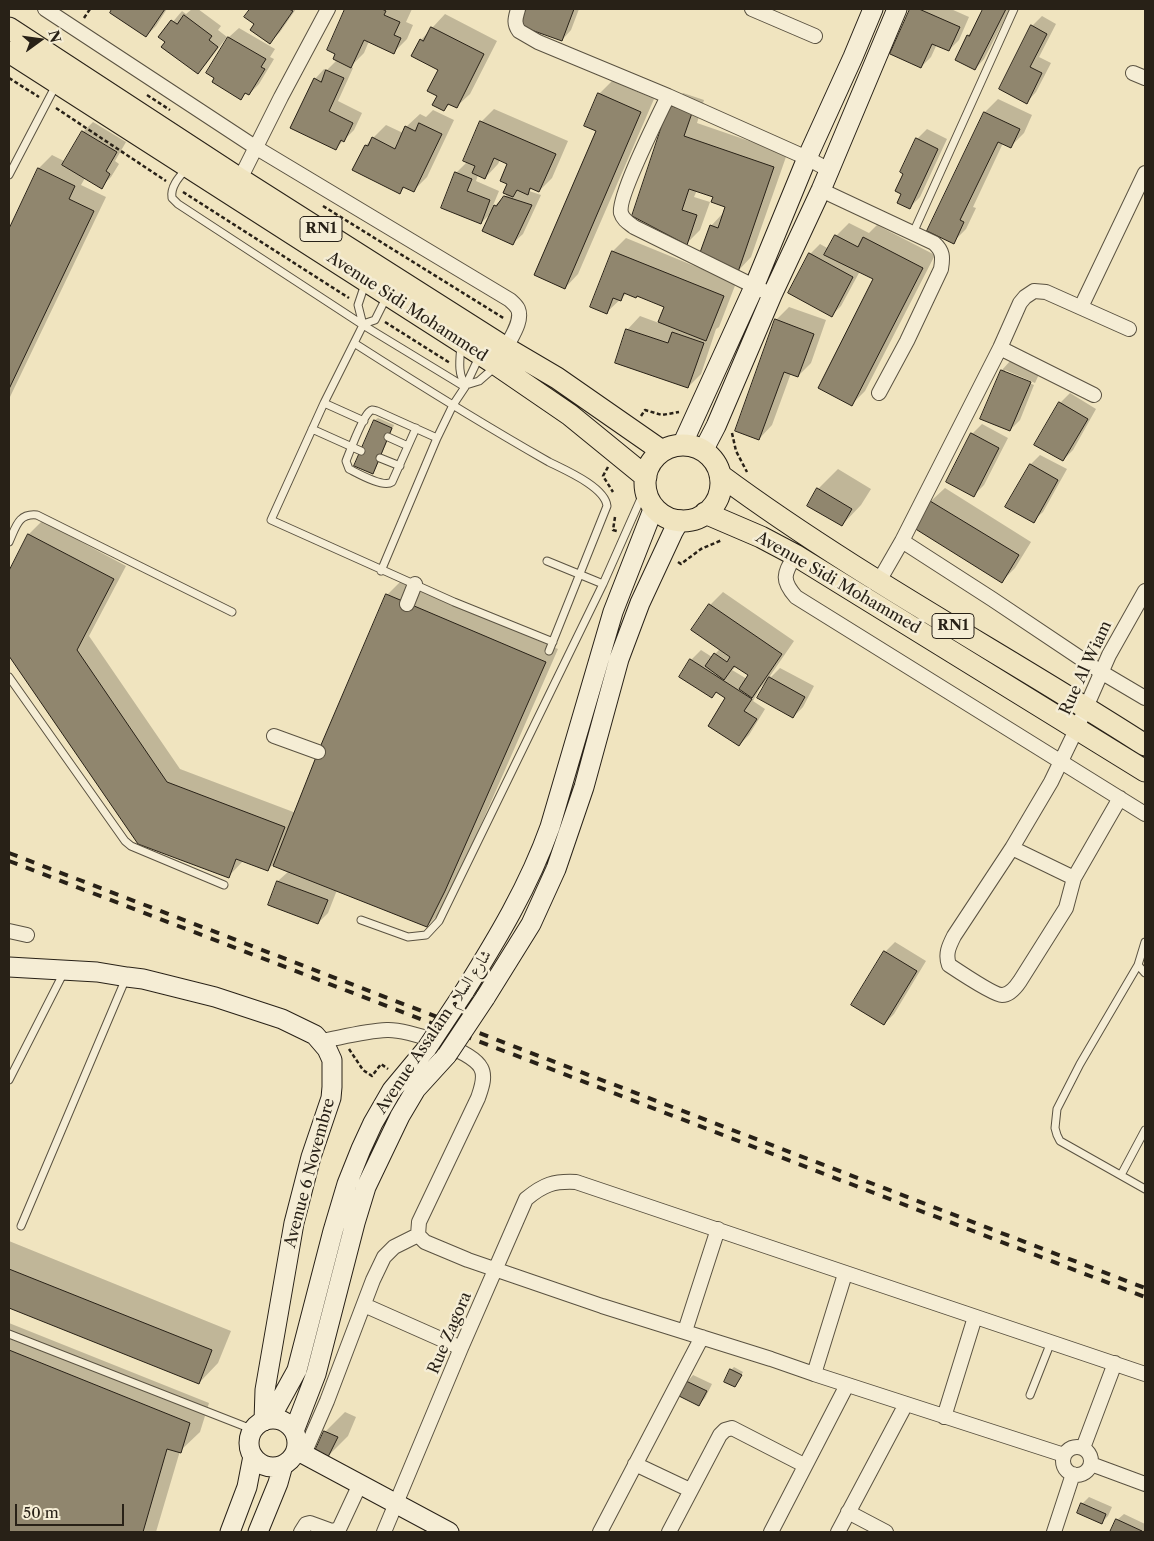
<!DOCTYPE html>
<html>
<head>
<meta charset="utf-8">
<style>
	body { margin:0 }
	#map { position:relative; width:1154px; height:1541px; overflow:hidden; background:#f0e4bf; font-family:"Libre Caslon Text",serif }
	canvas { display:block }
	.frame { position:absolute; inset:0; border:10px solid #282117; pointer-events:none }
	.north { position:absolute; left:15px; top:15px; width:50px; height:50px; -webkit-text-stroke:4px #f5edd5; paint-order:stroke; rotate:76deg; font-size:14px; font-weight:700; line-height:20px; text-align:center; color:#282117 }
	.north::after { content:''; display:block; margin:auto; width:18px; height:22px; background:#282117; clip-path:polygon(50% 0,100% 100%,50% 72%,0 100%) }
	.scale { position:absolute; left:15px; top:1504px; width:109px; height:22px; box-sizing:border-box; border:2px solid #282117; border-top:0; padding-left:6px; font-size:15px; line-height:18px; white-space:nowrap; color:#282117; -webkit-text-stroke:4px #f5edd5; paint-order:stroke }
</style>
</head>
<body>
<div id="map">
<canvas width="1154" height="1541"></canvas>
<div class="frame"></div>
<div class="north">N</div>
<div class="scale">50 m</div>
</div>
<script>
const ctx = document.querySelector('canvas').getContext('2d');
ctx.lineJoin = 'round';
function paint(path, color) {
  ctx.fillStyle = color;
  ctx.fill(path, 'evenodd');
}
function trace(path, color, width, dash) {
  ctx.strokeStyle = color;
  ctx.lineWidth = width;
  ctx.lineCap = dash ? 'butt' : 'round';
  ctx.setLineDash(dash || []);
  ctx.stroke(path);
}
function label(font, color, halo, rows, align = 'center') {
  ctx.font = font + ' "Libre Caslon Text",Amiri,serif';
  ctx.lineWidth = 5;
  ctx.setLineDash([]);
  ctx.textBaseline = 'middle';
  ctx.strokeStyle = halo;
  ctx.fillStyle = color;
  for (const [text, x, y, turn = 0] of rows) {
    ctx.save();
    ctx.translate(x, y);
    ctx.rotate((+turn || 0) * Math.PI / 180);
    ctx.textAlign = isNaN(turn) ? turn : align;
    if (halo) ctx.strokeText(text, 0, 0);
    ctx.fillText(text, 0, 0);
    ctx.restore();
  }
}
paint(new Path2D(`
	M114,9H167L156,26L146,36L111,13Z
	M192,9H198L221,26L218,30L227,37L207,63L197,73L160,37L182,11L186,14Z
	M251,9H296L280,32L270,42L256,24L246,17Z
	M346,9H412L406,22L413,25L407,39L394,52L369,41L364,53L350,67L353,68L338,101L362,113L354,130L335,149L315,79L324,69L327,70L337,60V53L328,49Z
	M527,9H579L571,30L562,40L521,25Z
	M911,9H951L969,17L959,40L949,50L937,44L931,57L921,67L891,54Z
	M984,9H1010L984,59L975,69L956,59L968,35L974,30Z
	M445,14L497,41L470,94L456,107L450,104L444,109L439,96V70L421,40Z
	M1042,16L1056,24L1039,57L1051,63L1036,92L1027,102L1032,26Z
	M239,28L275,49L270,57L274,59L259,84L249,94L247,92L241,98L208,73L229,37Z
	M612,81L654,99L578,274L565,288L597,131L599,94Z
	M683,93L704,100L697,123L787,154L751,257L738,271L711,226L724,212L726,207L714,197L697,190L694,197L710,202L700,230L687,243L633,216L670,106Z
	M998,99L1032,115L1024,133L1010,147L1003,143L973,207L976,208L966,229L953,242L929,230L985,112Z
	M494,109L568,141L552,178L539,191L533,188L529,191L541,195L523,234L513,243L493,211L481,223L456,173L468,161L481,122ZM500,160L508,163V194L492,208L499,191L476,181L478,175L485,178L498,164Z
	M433,110L454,120L427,177L414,190L405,187L400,192L366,145L386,125L403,133L406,127L420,114L426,117Z
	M93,122L126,142L115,161L119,164L111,177L101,187L85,178L81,185L106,197L9,399V232L39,168L52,155L66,162L83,132Z
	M927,129L947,139L920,197L910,207L917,139Z
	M849,223L869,233L877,225L935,255L865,391L852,404L875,278L860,271L841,306L832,315L810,254L820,244L829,249L836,236Z
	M626,238L736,283L719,327L716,329L701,374L688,387L627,330L640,316L659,323L666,306L638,295L627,293L607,312L613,251Z
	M789,307L826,320L811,363L798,376L791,373L772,425L759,439L776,320Z
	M1011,360L1040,372L1035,383L1005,370V373L1034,385L1020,420L1010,430L1002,370Z
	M1070,393L1096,409L1073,450L1063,460L1060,403Z
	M378,418L394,425L375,470L373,472L356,465L375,420Z
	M982,424L1008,438L984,485L974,495L972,434Z
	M1040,455L1067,469L1043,512L1033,521L1031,464Z
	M838,469L871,489L861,505L842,525L818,489Z
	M945,488L1031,542L1015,568L1002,581L915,528L931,501Z
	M42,521L126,566L89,636L180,769L296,813L387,595L400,582L558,649L458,877L440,913L427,926L337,890L328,913L318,923L270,904L278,881L289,871L277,861L267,870L243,861L228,877L139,843L9,654V573L29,534Z
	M723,592L794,641L770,676L771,677L780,668L814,686L803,707L793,717L768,680L760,688L753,701L765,709L749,735L739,745L727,698L717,691L712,696L691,660L701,650L712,657L720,649L710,605ZM737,666L750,675L747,679L732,670Z
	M895,942L926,961L894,1014L884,1024L885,952Z
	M9,1241L231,1331L218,1363L199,1383L9,1307Z
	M9,1323L209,1403L200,1432L180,1451L156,1532H9Z
	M734,1367L743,1372L735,1386L731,1370Z
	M693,1375L712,1384L705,1398L699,1405L687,1382Z
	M345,1412L356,1417L348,1436L328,1456L325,1432Z
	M1089,1497L1112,1507L1108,1516L1101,1523L1082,1504Z
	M1124,1514L1145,1524L1144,1532H1112L1117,1520Z`), '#0003');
const building = new Path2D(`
	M112,9H165L146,37L110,13Z
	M250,9H289L293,11L270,44L250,30L254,24L244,17Z
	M345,9H382L386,11L384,15L400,22L394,35L401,38L394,54L364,40L351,68L333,59L335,54L327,50Z
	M526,9H574L562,41L520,26Z
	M910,9H919L960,27L949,51L932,44L921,68L890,54Z
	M983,9H1006L975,70L955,60L967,35L969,36Z
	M184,15L212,36L209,40L218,47L198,74L161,47L165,42L158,37L171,20L177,24Z
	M1031,25L1047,34L1030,67L1042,73L1027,104L999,89Z
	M431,27L484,54L457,108L448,104L444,111L432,105L437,96L427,91L438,70L411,56L420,39L423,41Z
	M228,37L266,59L261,67L265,69L249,95L245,93L241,100L212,82L214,78L206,73Z
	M326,70L344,78L329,111L353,123L344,142L341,140L336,150L290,128L314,78L321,82Z
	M598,93L641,112L565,289L534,275L596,131L584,126Z
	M669,105L692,113L684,136L774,167L738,272L698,258L710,225L718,228L725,207L711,202L713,197L689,189L682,210L697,215L687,245L632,216Z
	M984,112L1020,129L1011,148L998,142L960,220L964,222L954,244L927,231Z
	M480,121L556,154L539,192L530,188L528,195L517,190L513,197L503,193L507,184L500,181L507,164L494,158L485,179L472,173L475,166L463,161Z
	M419,123L442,134L414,192L403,187L400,194L352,170L365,145L368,146L372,137L395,149L405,126L415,131Z
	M82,131L117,152L106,171L110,174L102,189L62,165Z
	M916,138L938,149L910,209L897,203L901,194L895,191L903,174L900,172Z
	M38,168L75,186L69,199L94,211L9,389V229Z
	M455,172L472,179L467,191L490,200L481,224L441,208Z
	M504,196L532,205L513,245L482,231L494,205L496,206Z
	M835,235L858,247L863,237L923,268L852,406L818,388L873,279L824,255Z
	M612,251L724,296L706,341L658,322L664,307L637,296L636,298L624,293L621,301L613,298L607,314L590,307Z
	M809,253L853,277L832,317L788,293Z
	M775,319L814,334L798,377L784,372L759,440L735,431Z
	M626,329L668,343L672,332L704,343L688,388L615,363Z
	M1001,370L1031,382L1010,431L980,419Z
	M1059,402L1088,419L1063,461L1034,445Z
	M374,420L392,428L373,474L354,466Z
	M971,433L999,448L974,497L946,482Z
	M1030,464L1058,480L1034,523L1005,507Z
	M817,488L852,509L842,526L807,506Z
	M930,501L1019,555L1002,583L914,528Z
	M28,534L114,579L77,650L167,782L285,827L268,871L236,859L229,878L138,844L9,656V571Z
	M386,594L546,662L445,891L427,927L273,866L318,752Z
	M709,604L782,654L752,698L739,689L748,675L734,666L724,680L705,666L714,653L727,662L730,657L691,630Z
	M690,659L752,699L744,711L757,719L739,746L708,726L725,698L716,692L712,698L679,677Z
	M769,677L805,697L793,718L757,698Z
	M277,881L328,900L318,924L268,905Z
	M884,951L917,971L884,1025L851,1005Z
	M9,1269L212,1350L199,1384L9,1308Z
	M9,1350L190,1423L181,1453L167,1449L143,1532H9Z
	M730,1369L742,1375L735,1387L724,1382Z
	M686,1381L707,1391L699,1406L679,1396Z
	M324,1431L338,1437L328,1457L315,1451Z
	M1081,1503L1106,1514L1102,1524L1077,1513Z
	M1116,1519L1142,1531L1141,1532H1110Z`);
paint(building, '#90866e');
trace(building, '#282117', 1);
const lane = new Path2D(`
	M186,169C179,177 170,187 172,198L178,204L363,325L465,387
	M9,175L56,85
	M913,233L1014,9
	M365,284L358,305L363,325L324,403L271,520L454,602L553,642
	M363,324L375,320L386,298
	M354,343C418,384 482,424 549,462C565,470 605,487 607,506L549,651
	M461,345C460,358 457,375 466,385L479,381L495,367
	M324,403L364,421
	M416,428L392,482C383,488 359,474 349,469L346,461C351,449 361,420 369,412C372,409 373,410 377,411L437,438
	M312,429L361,451
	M388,437L408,446
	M380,458L400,466
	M9,542C16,527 18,513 37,515L232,612
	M547,561L603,584
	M381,571L437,438L453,405L465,387L480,355
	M9,677L125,841L131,846L224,885
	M361,920L408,937L426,935L439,921L603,584L646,487
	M1145,942L1138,965L1145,973
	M1138,965L1080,1064L1057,1109L1055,1128L1057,1135L1060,1141L1145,1189
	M9,1080L64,972
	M1121,1175L1145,1130
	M21,1226L126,978
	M9,1334L254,1430
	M1030,1395L1051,1342`);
const street = new Path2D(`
	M45,9L255,147L510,300C512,302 516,305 518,309C523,321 511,337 506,348
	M518,9C516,17 513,23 519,31L538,42L668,96L807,158L829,170
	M752,9L815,36
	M1133,73L1145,78
	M668,96C659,115 617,198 621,213C623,220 629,223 634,227L772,295
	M240,179L281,97L328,9
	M821,190L934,243C943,251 943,257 941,269L907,341L879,393
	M1081,307L1145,173
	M1000,348L1094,395
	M902,541L992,599L1101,672L1145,698
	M795,555C785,573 780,579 796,597L1145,814
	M879,581L902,541L1000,348L1020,303L1025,297L1034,291L1046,292L1129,329
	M407,604L415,584
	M274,736L318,752
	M1120,798L1074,878L1066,908L1020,981C1016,987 1010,995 1002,995C994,995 958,971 949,965C945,954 949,946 954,936L1012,848L1051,782L1077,728L1109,655L1145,591
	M1012,848L1074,878
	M9,931L27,935
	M322,1041C343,1037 365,1031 387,1030C407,1029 472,1050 481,1068C486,1077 481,1089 478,1098L419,1222L418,1235L425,1242L468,1260L602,1306L771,1359L814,1374L1064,1455
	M364,1305L461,1348
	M685,1331L718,1229
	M814,1374L845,1274
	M944,1417L975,1317
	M1063 1461a14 14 0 1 1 28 0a14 14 0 1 1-28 0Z
	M1083,1448L1115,1363
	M304,1454L327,1401L373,1280L384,1257L394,1247L418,1235
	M635,1464L690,1490
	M1091,1464L1145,1484
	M848,1512L886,1532
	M301,1532L306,1524L310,1523L332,1531L339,1529L360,1484
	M384,1532L461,1348L526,1199C544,1184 554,1181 576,1182L1145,1374
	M600,1532L702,1337
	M669,1532L720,1435L725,1430L732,1428L804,1465
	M771,1532L847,1385
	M838,1532L906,1404
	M1054,1532L1073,1474`);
const secondary = new Path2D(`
	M682,445L754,287L807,158L853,57L873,9
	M703,451L716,426L772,295L821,190L897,9
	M9,967L97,972L127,977L143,979L215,997L282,1019L315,1035L327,1049L332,1060V1087L331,1098L311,1157L294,1223L265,1390L264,1421
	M464,992C497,939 529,886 550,827L613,612L654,507
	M485,998L531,924L556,869L584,787L619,659L640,603L673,532L680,520
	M270,1419L297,1370L333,1231L347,1184L361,1149L373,1123L392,1090L427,1048
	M249 1443a24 24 0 1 1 48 0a24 24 0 1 1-48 0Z
	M294,1431L316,1374L355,1223L366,1187L400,1116L416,1089L447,1055
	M296,1450L449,1532
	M230,1532L247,1487L253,1456
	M258,1532L278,1483L283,1465`);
const primary = new Path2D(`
	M9,28L240,179L506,348L557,378L662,451
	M9,52L497,365L570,415L646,477
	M645 483a38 38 0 1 1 76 0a38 38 0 1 1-76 0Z
	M720,475C855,575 1004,654 1145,745
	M705,513L761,537L795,555L1145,771`);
trace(lane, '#5a5241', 9);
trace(street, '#5a5241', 16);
trace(secondary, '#282117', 21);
trace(primary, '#282117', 23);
trace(new Path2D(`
	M84,18L90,9
	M9,78L39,97
	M147,95L170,110
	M56,108L166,181
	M183,192L349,298
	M323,206L505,319
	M385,322L450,363
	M641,416L645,410L662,415L679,412
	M732,433L736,451L747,472
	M608,467L603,476L613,492
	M615,517L613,530L617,531
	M678,562L681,564L701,549L722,540
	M349,1049L363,1070L372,1076L381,1064L388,1069`), '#282117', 2.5, [4, 2.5]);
trace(lane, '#f5edd5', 7);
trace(street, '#f5edd5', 14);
trace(secondary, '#f5edd5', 19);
trace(primary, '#f0e4bf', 21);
trace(new Path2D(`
	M9,853L1145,1288
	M9,861L1145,1297`), '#282117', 4, [9, 9]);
const secondaryBridge = new Path2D(`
	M427,1048L464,992
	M447,1055L485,998`);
trace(secondaryBridge, '#282117', 21, []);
trace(secondaryBridge, '#f5edd5', 19);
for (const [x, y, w] of [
	[321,229,42],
	[953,626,42]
]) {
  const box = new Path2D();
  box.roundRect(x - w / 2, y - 12.5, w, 25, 4);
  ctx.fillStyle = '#f5edd5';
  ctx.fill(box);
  trace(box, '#282117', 1);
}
label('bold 15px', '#282117', null, [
	["RN1",321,229],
	["RN1",953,626]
]);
label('16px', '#282117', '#f5edd5', [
	["Avenue Sidi Mohammed",407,307,33],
	["Avenue Sidi Mohammed",838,583,30],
	["Rue Al Wiam",1086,668,-65],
	["Avenue Assalam شارع السلام",434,1032,-56],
	["Avenue 6 Novembre",310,1173,-75],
	["Rue Zagora",450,1333,-67]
]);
</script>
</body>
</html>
